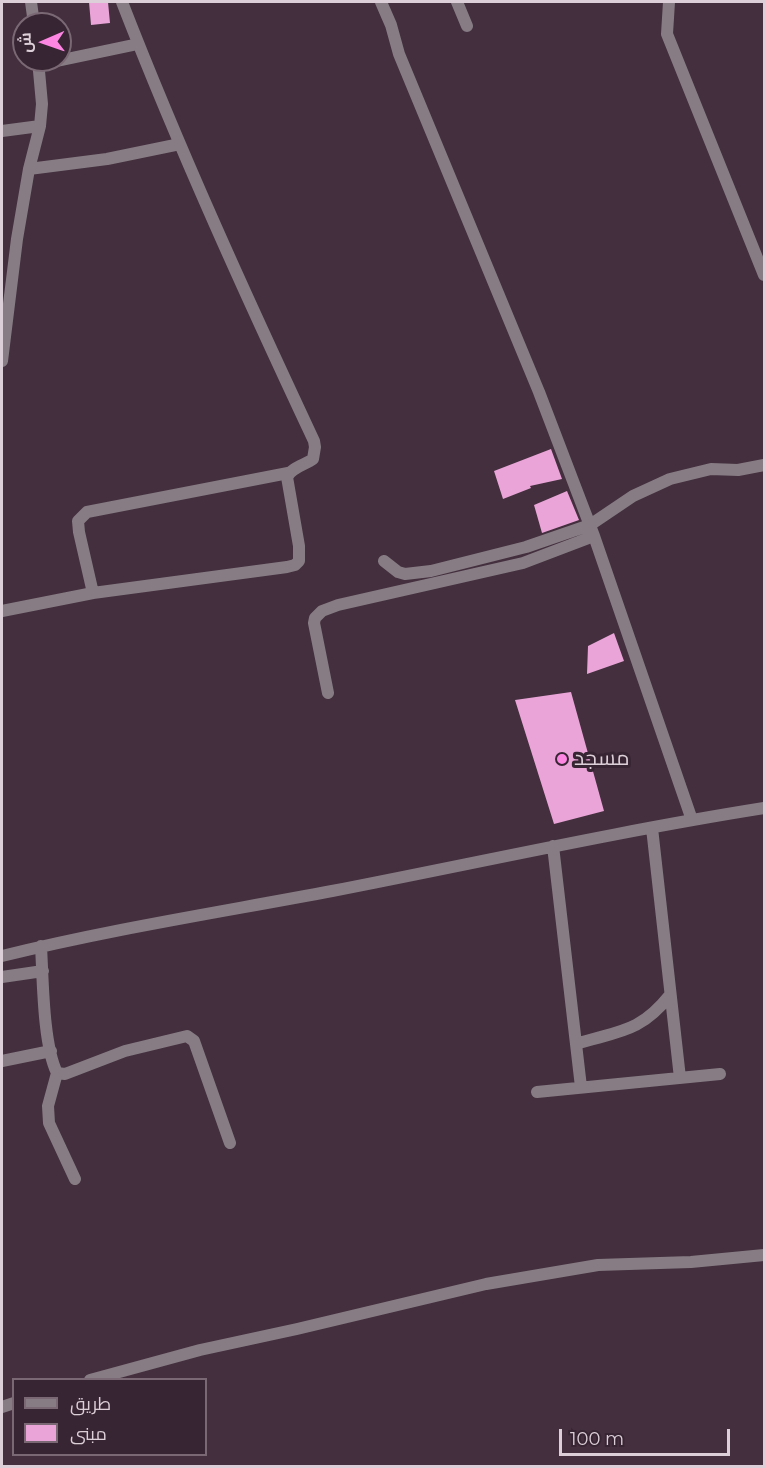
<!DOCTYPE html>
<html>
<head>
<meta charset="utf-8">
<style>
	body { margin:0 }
	#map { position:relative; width:766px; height:1468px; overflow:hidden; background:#432f3e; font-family:Montserrat,Cairo,sans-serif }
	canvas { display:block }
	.frame { position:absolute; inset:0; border:3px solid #dccfd8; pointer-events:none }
	.legend { position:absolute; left:12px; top:1378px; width:195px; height:78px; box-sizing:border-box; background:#382533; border:2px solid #7a6975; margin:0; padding:8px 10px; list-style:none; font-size:18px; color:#dccfd8 }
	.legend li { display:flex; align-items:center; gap:12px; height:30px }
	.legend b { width:30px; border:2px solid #7a6975 }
	.north { position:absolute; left:12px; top:12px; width:60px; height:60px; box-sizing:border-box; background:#382533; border:2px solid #7a6975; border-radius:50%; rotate:268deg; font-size:16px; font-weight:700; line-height:24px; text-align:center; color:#dccfd8 }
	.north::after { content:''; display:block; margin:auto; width:21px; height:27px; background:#fd86e3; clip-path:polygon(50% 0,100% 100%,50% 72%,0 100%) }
	.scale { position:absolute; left:559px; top:1429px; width:171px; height:27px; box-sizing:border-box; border:3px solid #dccfd8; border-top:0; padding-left:8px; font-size:18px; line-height:21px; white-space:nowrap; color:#dccfd8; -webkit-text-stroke:4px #382533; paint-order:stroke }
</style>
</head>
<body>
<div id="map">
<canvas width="766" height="1468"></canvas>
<div class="frame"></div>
<ul class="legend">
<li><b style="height:8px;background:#877c84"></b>طريق</li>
<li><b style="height:16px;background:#eaa4d8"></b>مبنى</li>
</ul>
<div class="north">ش</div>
<div class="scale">100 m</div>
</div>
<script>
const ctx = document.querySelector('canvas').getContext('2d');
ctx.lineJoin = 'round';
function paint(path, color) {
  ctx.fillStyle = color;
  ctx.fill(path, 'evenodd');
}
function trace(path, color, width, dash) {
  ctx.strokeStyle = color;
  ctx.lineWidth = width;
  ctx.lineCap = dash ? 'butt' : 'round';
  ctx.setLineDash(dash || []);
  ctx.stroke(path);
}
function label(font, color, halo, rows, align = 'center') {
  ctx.font = font + ' Montserrat,Cairo,sans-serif';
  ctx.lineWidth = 6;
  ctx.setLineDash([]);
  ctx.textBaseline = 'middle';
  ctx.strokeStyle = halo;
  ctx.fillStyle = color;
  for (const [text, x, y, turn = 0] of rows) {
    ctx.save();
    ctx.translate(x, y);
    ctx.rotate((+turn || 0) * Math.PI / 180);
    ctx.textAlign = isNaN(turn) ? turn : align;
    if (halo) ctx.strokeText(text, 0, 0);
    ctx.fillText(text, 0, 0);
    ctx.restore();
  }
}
paint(new Path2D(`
	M89,2H108L110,23L91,25Z
	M551,449L562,479L530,486L531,488L503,499L494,471Z
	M567,491L579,520L542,533L534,505Z
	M614,633L624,661L587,674L588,646Z
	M571,692L604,811L554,824L515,700Z`), '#eaa4d8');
trace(new Path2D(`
	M31,2L34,24
	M381,2L391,25L399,54L539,392L594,536L692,820
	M457,2L467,26
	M669,2L667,34L764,275
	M38,65L138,44
	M2,131L40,126
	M29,169L107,159L180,144
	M2,361L17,239L29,169L40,126L42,104L38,60
	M384,561L398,572L405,574L431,571L526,547L590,525L633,496L670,479L711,469L738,470L764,465
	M93,593L79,532L78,521L87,512L288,473
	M2,611L93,593L287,567L295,565L299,561V546L287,477C292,467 305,465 313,459L315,447L314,441C246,296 180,151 122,2
	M328,693L314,623L315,618L322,611L338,605L523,563L594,536
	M652,828L680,1078
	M553,846L581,1087
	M41,946C43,980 43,1044 57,1073L65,1074L125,1051L187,1036L194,1041L230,1143
	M2,956C111,929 221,912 332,891C476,863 619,831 764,808
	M2,977L43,971
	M576,1044C618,1031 640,1033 670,995
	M2,1061L51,1051
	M57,1073L48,1106L49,1123L75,1179
	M537,1092L720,1074
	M90,1380L200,1350L297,1329L486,1284L598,1265L691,1262L764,1255
	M2,1407L14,1403`), '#877c84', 12);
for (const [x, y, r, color] of [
	[562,759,6,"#fd86e3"]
]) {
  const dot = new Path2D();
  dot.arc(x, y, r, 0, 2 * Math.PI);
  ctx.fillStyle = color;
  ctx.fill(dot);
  trace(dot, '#382533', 2);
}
label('21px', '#dccfd8', '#382533', [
	["مسجد",574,759]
], 'left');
</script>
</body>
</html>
